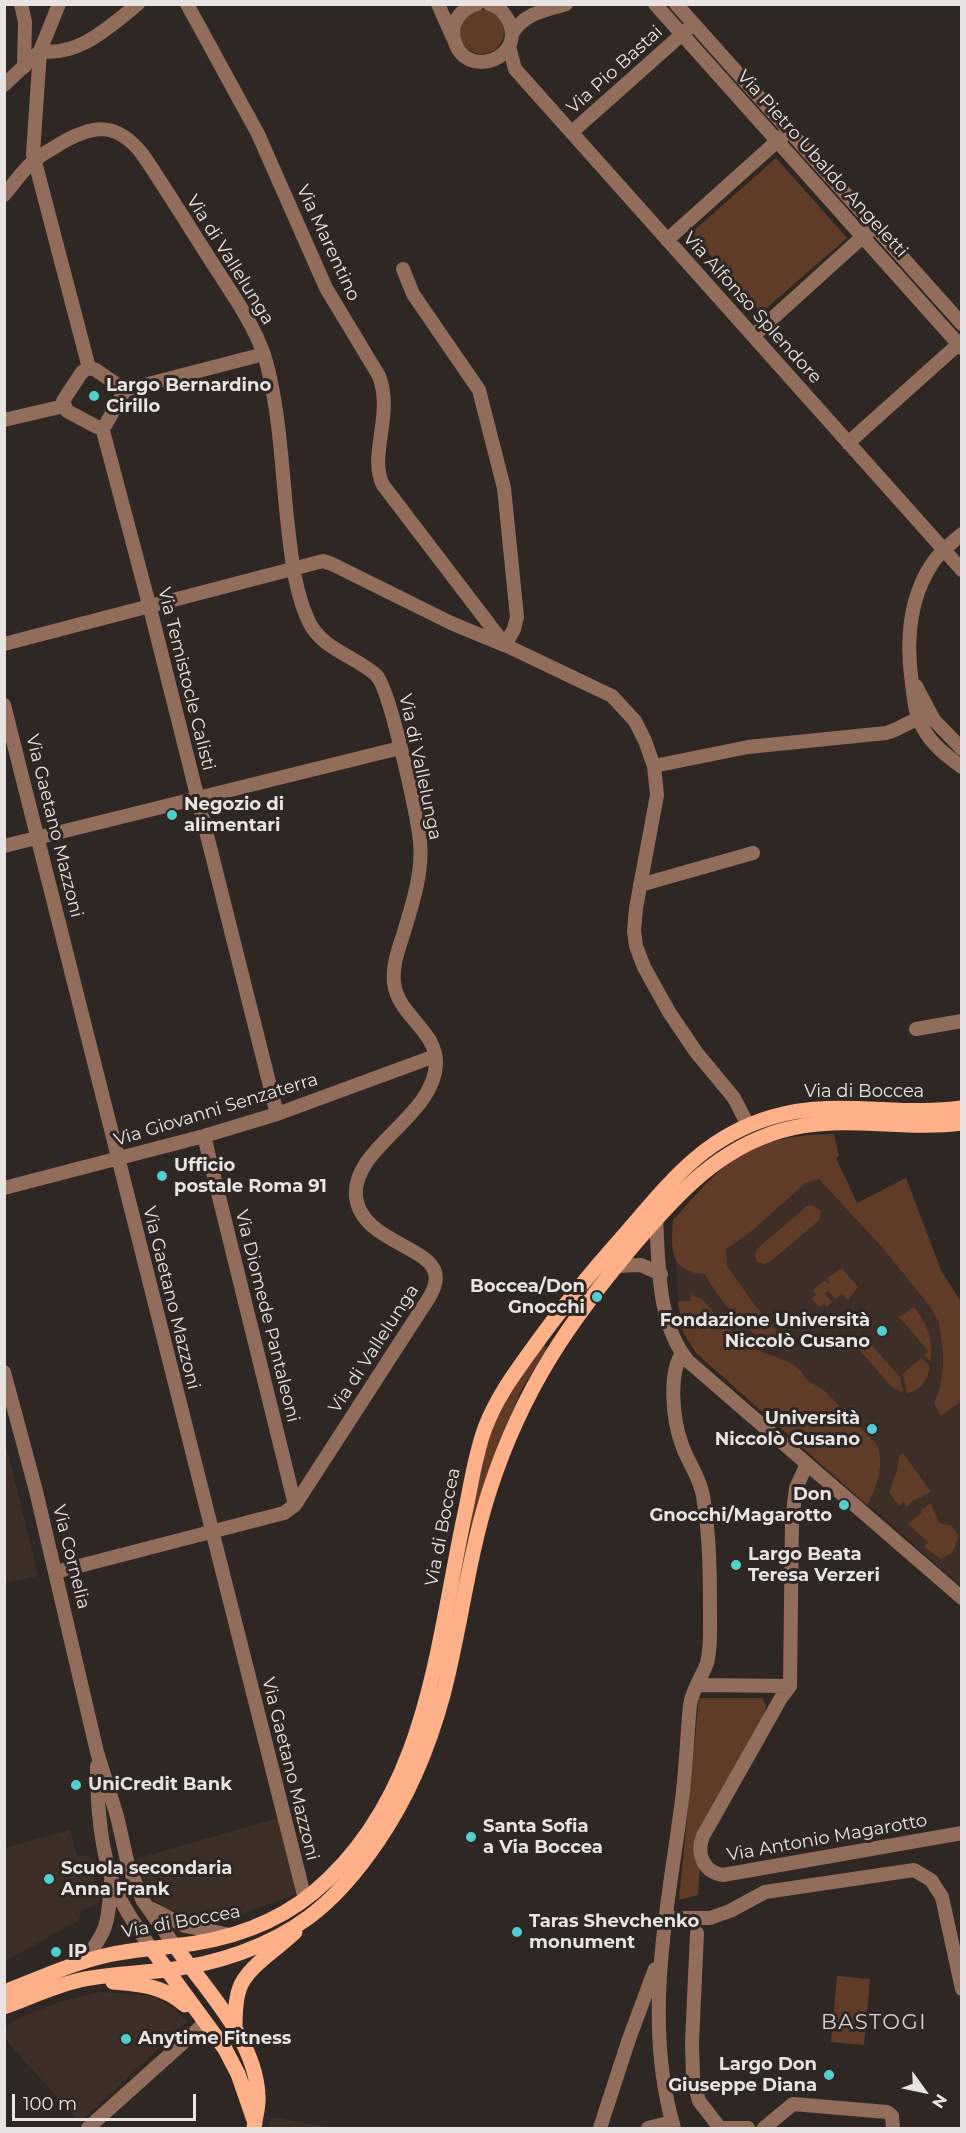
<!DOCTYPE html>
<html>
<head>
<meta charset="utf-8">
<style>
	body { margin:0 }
	#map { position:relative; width:966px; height:2133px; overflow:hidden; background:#2f2723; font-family:Montserrat,sans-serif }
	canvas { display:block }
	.frame { position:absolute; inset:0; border:6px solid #e9e3e1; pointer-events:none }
	.north { position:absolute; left:894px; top:2061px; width:60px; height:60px; -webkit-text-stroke:4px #2f2723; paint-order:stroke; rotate:123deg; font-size:16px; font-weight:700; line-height:24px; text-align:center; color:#e9e3e1 }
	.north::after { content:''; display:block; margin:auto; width:21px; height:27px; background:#e9e3e1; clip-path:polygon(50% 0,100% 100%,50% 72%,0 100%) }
	.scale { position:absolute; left:12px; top:2094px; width:184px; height:27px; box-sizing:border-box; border:3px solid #e9e3e1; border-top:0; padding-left:8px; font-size:18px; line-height:21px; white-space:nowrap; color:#e9e3e1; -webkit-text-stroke:4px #2f2723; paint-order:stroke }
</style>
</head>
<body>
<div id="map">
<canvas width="966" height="2133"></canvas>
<div class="frame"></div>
<div class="north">N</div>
<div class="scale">100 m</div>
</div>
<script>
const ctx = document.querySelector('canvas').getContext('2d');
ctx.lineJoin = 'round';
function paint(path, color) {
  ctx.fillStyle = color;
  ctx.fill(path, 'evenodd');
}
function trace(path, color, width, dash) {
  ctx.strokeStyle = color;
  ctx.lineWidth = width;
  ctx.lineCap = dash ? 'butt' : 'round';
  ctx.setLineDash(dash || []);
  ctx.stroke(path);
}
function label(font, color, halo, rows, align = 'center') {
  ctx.font = font + ' Montserrat,sans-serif';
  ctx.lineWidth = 6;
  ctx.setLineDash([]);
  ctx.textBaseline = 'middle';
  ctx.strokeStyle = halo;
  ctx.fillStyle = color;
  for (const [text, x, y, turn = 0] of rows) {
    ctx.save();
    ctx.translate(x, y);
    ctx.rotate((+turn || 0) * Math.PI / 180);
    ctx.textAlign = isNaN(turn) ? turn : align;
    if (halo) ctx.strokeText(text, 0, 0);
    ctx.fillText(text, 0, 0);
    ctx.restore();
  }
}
paint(new Path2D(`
	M834,1134L839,1156L836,1158L857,1203L906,1178L941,1270L961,1302V1586L696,1353L683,1332L678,1302L676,1264L674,1258L673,1220L719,1171L752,1149L804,1135Z
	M5,1441L38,1576L5,1583H4Z
	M278,1818L297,1894L225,1920H193L162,1906L148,1893L136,1859Z
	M70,1830L77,1856H90L99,1902L81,1911L78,1921L5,1961V1848Z
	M100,1992L152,1996L174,2008L187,2022L80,2122L5,2039V2027L17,2019L59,2002Z
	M271,2117L334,2128H268Z`), '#3d2f28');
paint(new Path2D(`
	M460 32a22 22 0 1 1 44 0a22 22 0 1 1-44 0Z
	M776,158L847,238L761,313L691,233Z
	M834,1134L839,1156L836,1158L857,1203L906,1178L941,1270L961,1302V1401L941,1416L934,1404L940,1387L943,1368V1352L939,1323L932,1309L882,1247L819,1179L804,1184L753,1230L726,1249L727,1266L754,1304L788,1344L791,1351C757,1348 720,1302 705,1274C669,1272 671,1249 673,1220C697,1195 720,1163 752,1149C777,1137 807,1135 834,1134Z
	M813,1205L821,1211L819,1220L770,1262L764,1264L757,1262L755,1254L758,1248L807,1206Z
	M842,1268L858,1287L848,1300L842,1294L835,1299L828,1291L825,1294L832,1302L827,1307L824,1304L819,1307L812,1299L816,1295L813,1290L825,1280L828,1284L830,1282L827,1278Z
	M691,1295L702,1299L725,1325L747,1345L755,1349L791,1363L799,1369L808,1381L824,1390L877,1445C885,1462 877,1489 867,1505L696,1353L683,1332L678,1302L690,1301Z
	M914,1307C927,1323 934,1341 930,1361L924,1355L928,1352L927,1349L899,1317Z
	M867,1340L900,1377L903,1393L891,1386L857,1347Z
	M544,1345L547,1348L521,1391L496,1450L467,1546C473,1514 477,1481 485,1450C495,1411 521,1378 544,1345Z
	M921,1358L930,1366C928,1379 921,1391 907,1393L903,1374Z
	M903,1453L931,1492L913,1501L907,1506L903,1502L899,1506L889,1492L897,1471L899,1456Z
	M931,1503L939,1523L952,1526L959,1537L952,1553L941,1559L924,1547L928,1542L908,1524L922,1513L921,1510Z
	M699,1698H762L766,1705L765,1713L702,1835L698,1895L679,1900Z
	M837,1976L870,1979L864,2045L831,2042Z`), '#603b28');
trace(new Path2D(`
	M21,4L25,22L24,67
	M187,4L258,134L326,288L379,376C394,415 368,455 383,485L505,645
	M438,4L453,38
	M477,4C461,8 450,23 454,39C465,83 530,57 507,18C503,11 497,6 489,4
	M655,4L962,348
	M676,4L962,324
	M512,34C524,13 544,11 566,4
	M509,46L515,69L962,570
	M4,85L40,51L59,4
	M572,132L689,28
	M4,195C14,184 23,169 35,160C41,154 51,150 58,145C93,124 117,121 143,155C168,192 191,230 215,267C236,300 261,334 269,373C280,420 282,470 287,518C291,553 294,590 309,622C322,649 355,656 376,675C390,688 417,815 420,841C423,872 413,902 404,932C399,948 392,965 394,983C398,1016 437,1030 436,1064C434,1117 351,1148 356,1197C362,1246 445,1246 435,1284C433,1294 425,1304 419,1313L295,1505L284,1513L56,1572
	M667,240L784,135
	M403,269L413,294L479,390L504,488L517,617L514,629L505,645L612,696L635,721L645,741L654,766L657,795L636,908L634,931L636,946L644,967L669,1012L696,1052L734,1098L748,1125
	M753,336L869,231
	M89,368L33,154L40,51C79,57 110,26 138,4
	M89,368L96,370L125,390L106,424L102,427H97L67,411L63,401L82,372Z
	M125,390L264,354
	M4,420L64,406
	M102,427L150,608L277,1114
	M848,443L962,341
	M962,534C952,543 939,552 932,564C908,600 906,642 912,684C914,699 915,715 923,728C932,745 947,756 962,767
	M4,644L323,561L332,564L451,623L504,645
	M916,686L934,720L962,749
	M4,705L305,1899
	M654,766L748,747L886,733C902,729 914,717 931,715
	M4,846L400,748
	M640,885L753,853
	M916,1029L962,1021
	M204,1136L295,1505
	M4,1188L204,1136L277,1114L435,1056
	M652,1215L656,1219C659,1266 657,1323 688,1361L962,1598
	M616,1266L641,1265L661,1274
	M4,1372L36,1491L97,1752L117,1816L128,1865L143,1901L175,1946
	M807,1464L796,1488L792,1521L790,1686L781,1698L703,1836C696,1853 703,1872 723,1875L962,1833
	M697,1685L790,1686
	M97,1766C97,1803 100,1845 112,1880C121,1905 136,1926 151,1948
	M152,1909L185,1926L231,1935
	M665,1918H710L730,1911L765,1892L914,1870L931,1880L942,1897L962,1989
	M697,1933L692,2043L693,2078L699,2101L720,2128
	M83,1962C109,1929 108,1922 111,1881
	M88,2128L205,2023
	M600,2128L629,2039L655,1969
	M648,2128L672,2122
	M674,2128C642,2020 668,1909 682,1800C686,1768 687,1737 690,1705C692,1690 702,1677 707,1663C711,1648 710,1633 710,1618C710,1577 710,1536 703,1496C700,1477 688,1463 682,1445C673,1421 668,1375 682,1353
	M719,2128H748
	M764,2128L793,2104L887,2112L892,2116L893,2128`), '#936d5b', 14);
trace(new Path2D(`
	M175,1946C206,1990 256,2040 258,2096C259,2107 255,2118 254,2128
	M151,1948L225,2049L238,2074L255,2123
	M113,1982C140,1984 164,1986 185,2005
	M4,1992C38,1979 72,1963 108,1955C129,1950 151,1949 173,1946C225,1941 273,1926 314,1892C428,1796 436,1647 465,1513C471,1485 475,1455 485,1428C496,1399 512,1377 530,1352C559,1311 592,1271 626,1233C671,1181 704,1137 772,1117C834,1098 899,1117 962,1108
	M4,2007C29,1998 54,1986 80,1980C109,1974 138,1973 167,1970C216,1964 269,1947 309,1917C336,1897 359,1869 378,1841C408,1797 429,1747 443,1695C461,1627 468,1556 490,1489C523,1388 570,1320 638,1240C678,1193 719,1149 780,1131C839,1113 901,1131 962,1123
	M235,2028C235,2016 235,2002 239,1990C245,1968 278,1949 295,1932`), '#feb189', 15);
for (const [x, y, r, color] of [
	[94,396,6,"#52cdd0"],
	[172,815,6,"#52cdd0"],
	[162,1176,6,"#52cdd0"],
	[597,1297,6,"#52cdd0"],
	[882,1331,6,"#52cdd0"],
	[872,1429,6,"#52cdd0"],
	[844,1505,6,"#52cdd0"],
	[736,1565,6,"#52cdd0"],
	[76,1785,6,"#52cdd0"],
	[471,1837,6,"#52cdd0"],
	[49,1879,6,"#52cdd0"],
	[517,1932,6,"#52cdd0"],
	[56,1952,6,"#52cdd0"],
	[126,2039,6,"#52cdd0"],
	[829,2075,6,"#52cdd0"]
]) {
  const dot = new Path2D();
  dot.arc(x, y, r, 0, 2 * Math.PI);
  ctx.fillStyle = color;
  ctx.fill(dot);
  trace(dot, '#2f2723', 2);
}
label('18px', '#e9e3e1', '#2f2723', [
	["Via Pio Bastai",615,70,-42],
	["Via Pietro Ubaldo Angeletti",822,164,48],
	["Via Marentino",328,243,65],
	["Via di Vallelunga",230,260,58],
	["Via Alfonso Splendore",752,308,48],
	["Via Temistocle Calisti",186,679,76],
	["Via di Vallelunga",420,767,78],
	["Via Gaetano Mazzoni",54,826,76],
	["Via di Boccea",864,1092],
	["Via Giovanni Senzaterra",216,1110,-17],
	["Via Gaetano Mazzoni",171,1298,76],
	["Via Diomede Pantaleoni",267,1316,76],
	["Via di Vallelunga",374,1349,-57],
	["Via di Boccea",443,1527,-79],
	["Via Cornelia",71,1557,76],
	["Via Gaetano Mazzoni",290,1769,76],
	["Via Antonio Magarotto",827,1838,-10],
	["Via di Boccea",181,1922,-10]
]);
label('bold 18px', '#e9e3e1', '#2f2723', [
	["Largo Bernardino",106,386],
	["Cirillo",106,407],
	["Negozio di",184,805],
	["alimentari",184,826],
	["Ufficio",174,1166],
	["postale Roma 91",174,1187],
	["Boccea/Don",585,1287,"right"],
	["Gnocchi",585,1308,"right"],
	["Fondazione Università",870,1321,"right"],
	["Niccolò Cusano",870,1342,"right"],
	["Università",860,1419,"right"],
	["Niccolò Cusano",860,1440,"right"],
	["Don",832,1495,"right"],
	["Gnocchi/Magarotto",832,1516,"right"],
	["Largo Beata",748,1555],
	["Teresa Verzeri",748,1576],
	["UniCredit Bank",88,1785],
	["Santa Sofia",483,1827],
	["a Via Boccea",483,1848],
	["Scuola secondaria",61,1869],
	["Anna Frank",61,1890],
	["Taras Shevchenko",529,1922],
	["monument",529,1943],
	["IP",68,1952],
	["Anytime Fitness",138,2039],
	["Largo Don",817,2065,"right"],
	["Giuseppe Diana",817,2086,"right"]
], 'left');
ctx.letterSpacing = '1.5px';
label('21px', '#dbd0cb', '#2f2723', [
	["BASTOGI",874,2023]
]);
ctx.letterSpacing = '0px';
</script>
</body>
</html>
